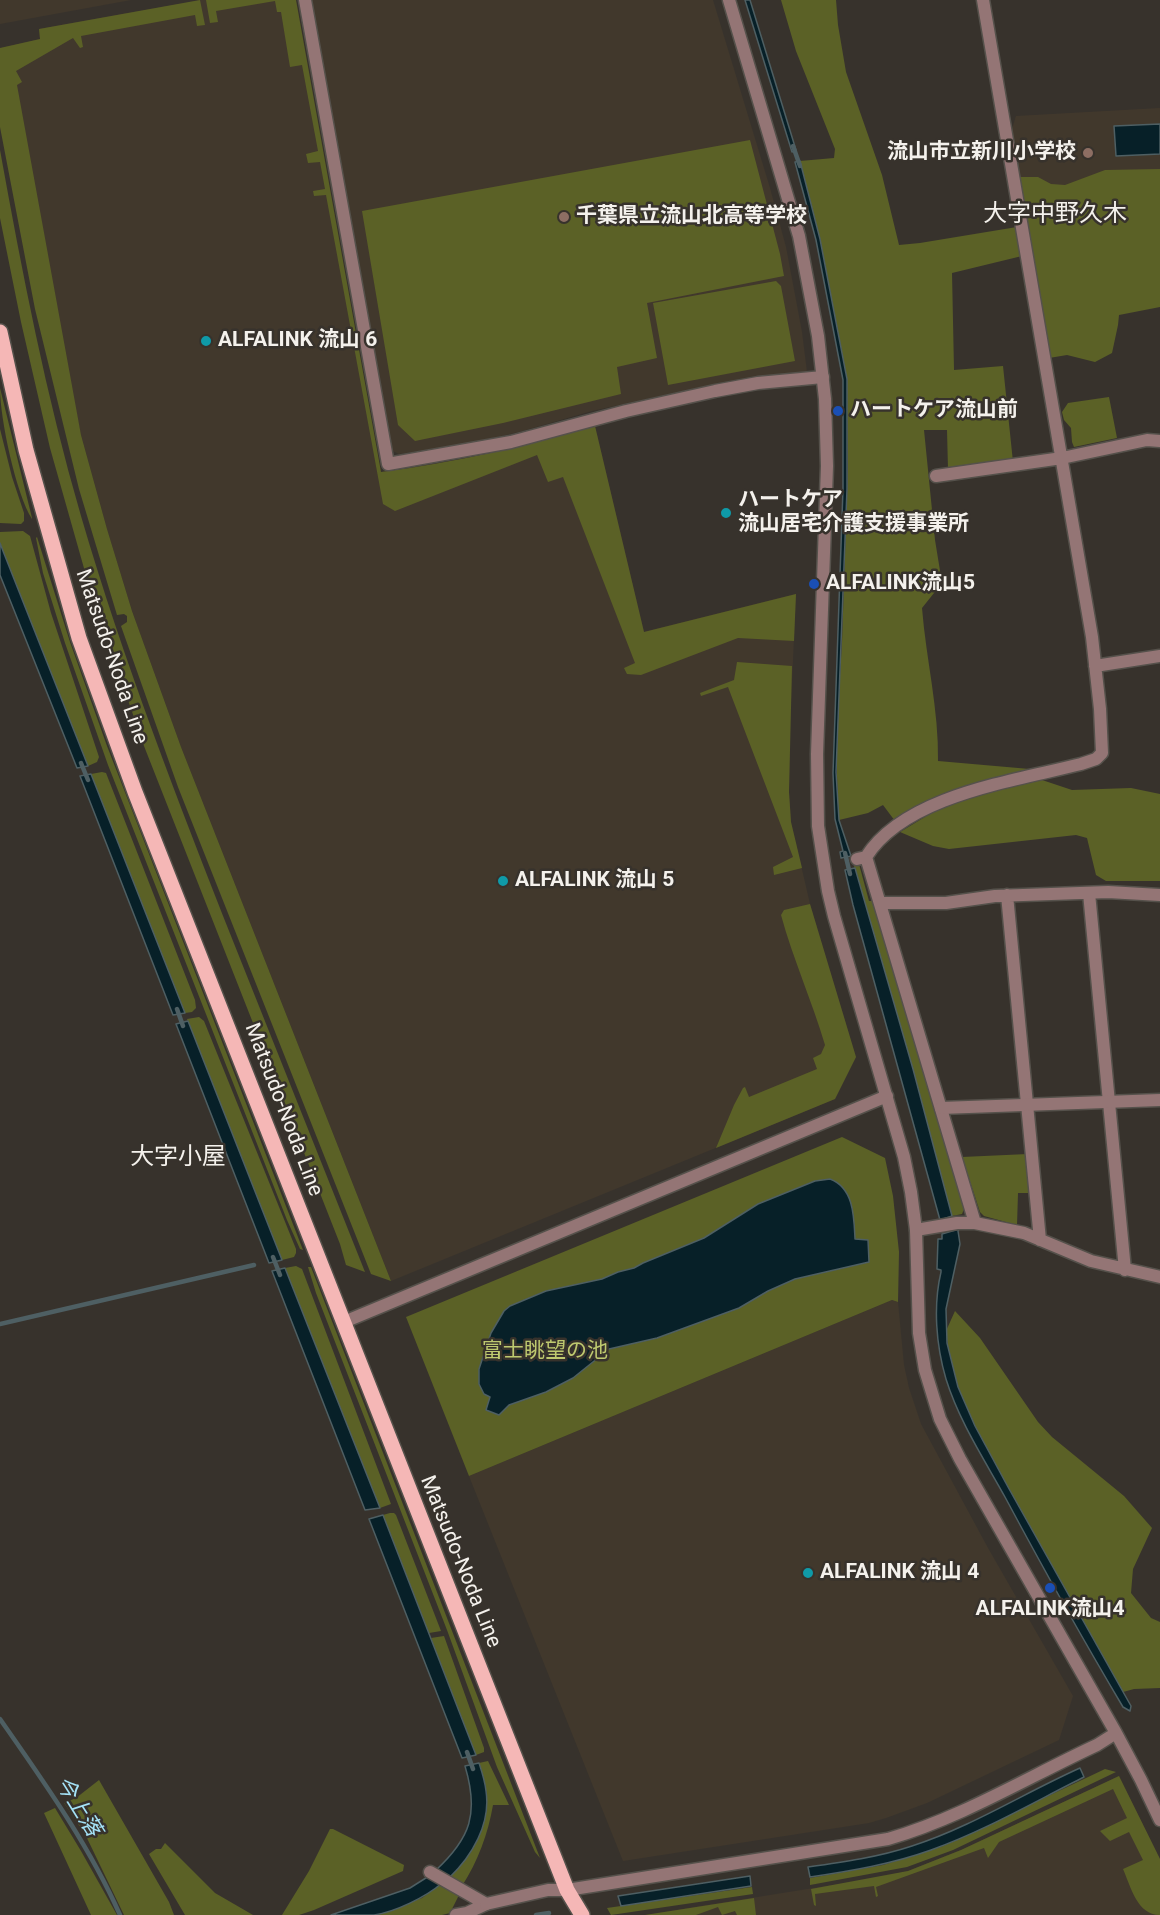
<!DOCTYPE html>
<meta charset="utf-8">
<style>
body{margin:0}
canvas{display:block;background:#37322c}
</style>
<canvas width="1160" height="1915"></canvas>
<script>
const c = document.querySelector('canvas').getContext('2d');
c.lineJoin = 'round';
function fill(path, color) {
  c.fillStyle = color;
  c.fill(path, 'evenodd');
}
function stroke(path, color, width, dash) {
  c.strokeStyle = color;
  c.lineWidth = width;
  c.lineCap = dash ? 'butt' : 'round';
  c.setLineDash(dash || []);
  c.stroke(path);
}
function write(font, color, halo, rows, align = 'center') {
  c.font = font + ' Roboto,"Noto Sans JP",sans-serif';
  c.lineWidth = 5;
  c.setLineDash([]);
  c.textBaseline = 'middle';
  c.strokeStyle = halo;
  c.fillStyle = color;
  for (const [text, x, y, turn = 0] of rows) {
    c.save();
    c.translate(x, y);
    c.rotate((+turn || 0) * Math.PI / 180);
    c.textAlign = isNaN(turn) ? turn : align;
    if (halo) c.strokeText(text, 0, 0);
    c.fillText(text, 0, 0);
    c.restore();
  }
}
const built = new Path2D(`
 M0,0H131L0,24Z
 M201,0H296L381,472L469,458L524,446L595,426L644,632L796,594L790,725L789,792L791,822L810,904L856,1057L835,1099L391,1281L181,747L132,611L107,529L81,435L1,48L40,39L39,29Z
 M311,0H713L770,188L786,247L802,332L807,372L757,377L715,384L592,411L519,432L461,445L399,454L391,450Z
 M1160,108V203L1025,222L1012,129L1016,116Z
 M892,1300L898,1302L904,1365L909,1388L921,1424L988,1548L1073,1696L1059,1740L927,1803L886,1818L869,1823L623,1861L469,1476Z
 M1119,1776L1160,1859V1915H645L870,1879L908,1871L961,1850Z`);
const green = new Path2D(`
 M200,0L205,25L197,26L195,15L81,36L83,47L80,48L73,38L16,71L22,82L17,85L81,435L107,529L132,611L181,747L391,1281L371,1274L178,787L121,626L127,622V616L124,614L117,615L79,489L35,309L0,127V48L40,39L39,29Z
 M206,0H296L381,472C454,463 525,446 595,426L644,632L796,594L794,641L738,638L641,675L627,674L624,668L635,663L563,477L548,482L537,455L395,511L383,504L326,195L314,196L313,191L325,189L320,162L308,163L306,154L318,151L302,65L290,67L281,12H277L275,1L216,11L218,22L210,23Z
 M781,0H836L838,25L846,72L882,175L899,245L920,243L1017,227L1022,256L952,273L954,370L1003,366L1013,462L948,469L947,430H924L935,540L942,583L922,608C926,659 939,710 938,761L1041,770L895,821L883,805L868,813L839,820L838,810L836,740L842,643L848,467L847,379L820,239L800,161L834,158L835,149L796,51Z
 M750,140L780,254L784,276L647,303L657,358L617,367L621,394L503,423L415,441L398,425L362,211Z
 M0,150C22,272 46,396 81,516C123,660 178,801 233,941C277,1051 321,1162 365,1272L346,1265L340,1244L144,746L93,600L50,448L21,322L0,218Z
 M1160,169V307L1119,315L1118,325L1112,353L1095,362L1067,355L1049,358L1019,177H1038L1051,184L1065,185L1105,170Z
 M776,281L781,286L795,361L668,385L653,303Z
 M0,388L32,518V519C16,494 0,419 0,388Z
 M1109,397L1117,438L1074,447L1072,442L1071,428L1064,420L1062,412L1068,403Z
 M0,429L12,477L24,513V521L21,524L0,523Z
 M23,531L30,536L51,613L99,757L97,762L88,766L0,543V532Z
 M37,537L70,642L107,746L303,1250L300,1249L287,1220L108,765L65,643L43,573L36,538Z
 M737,662L792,666L789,792L791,822L802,868L774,875L773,867L793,857L728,687L701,696L700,693L734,680Z
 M102,772L106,773L195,1000L196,1008L192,1012L185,1013L91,774Z
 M1036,778L1072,790L1131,788L1160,794V881H1106L1096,875L1087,838L1076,835L949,849L933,846L900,832L938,809L974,794Z
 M859,864L869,901H872L964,1209L962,1214L952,1216L880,954L854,866Z
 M810,904L856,1057L835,1099L716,1148L734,1105L743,1088L745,1087L749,1097L817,1069L813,1058L821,1054L825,1045C812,1001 793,959 781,915L784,910Z
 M199,1017L204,1021L296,1249V1253L294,1257L282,1260L187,1019Z
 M842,1137L885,1158L893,1196L899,1252L898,1302L892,1300L469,1476L406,1317Z
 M1028,1154L1031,1193H1018L1017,1225L984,1216L980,1212L962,1157Z
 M296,1266L302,1269L391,1504L380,1508L285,1268Z
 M308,1267H311L540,1858L535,1852L497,1767L447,1630L316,1293Z
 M955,1311L980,1338L1038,1422L1052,1437L1124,1496L1152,1528L1133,1569L1131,1593L1151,1618L1160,1622V1688L1134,1689L1123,1692L1008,1487L975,1426L958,1387L950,1362L946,1331Z
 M390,1513H394L396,1515L441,1631L429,1633L383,1515Z
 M444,1636L484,1748V1752L476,1755L431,1638Z
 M488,1761L509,1805H493C488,1834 478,1861 462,1886L449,1878C473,1855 489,1825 486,1791C485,1782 481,1772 479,1763Z
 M1105,1769L1116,1772L953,1850L907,1867L810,1885V1878L883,1865L943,1846Z
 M1119,1776L1160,1859V1915C1137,1915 1131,1887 1123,1869L1143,1860L1129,1832L1110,1841L1100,1831L1127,1818L1113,1789L999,1842L988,1858L984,1848L876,1887L878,1896L876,1897L874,1886L815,1894L816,1906L814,1905L811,1889L908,1871L961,1850Z
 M99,1780L169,1902L174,1915H124L86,1836L64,1803L76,1798Z
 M55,1808L81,1851L117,1915H91L44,1813Z
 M330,1829H333L404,1865L403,1871L314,1910L299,1915H282L309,1871Z
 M165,1843L215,1893L253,1915H185L149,1854L156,1849H161Z
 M442,1883L459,1895L450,1913L442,1915H374L422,1898Z
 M752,1887L753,1894L611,1915L607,1908Z
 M754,1898L756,1915H737L735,1911L722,1915L718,1907L696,1915H645Z`);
const water = new Path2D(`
 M745,0H750L796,150L792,152Z
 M1160,124V154L1116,156L1114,126Z
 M800,161L820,239L847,379V489L836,772L839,820L851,856L841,858L840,852L843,851L835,819L833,773L843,489V380L816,240L795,162Z
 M0,543L3,551L88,766L77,768L0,575Z
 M91,774L185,1013L173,1015L80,776Z
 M855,868L913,1069L952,1216L940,1220L853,905L845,870Z
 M188,1021L282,1260L269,1263L176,1024Z
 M830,1179C854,1188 854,1217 855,1239L868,1240L869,1262L795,1279L768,1291L739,1308L657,1338L609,1349L573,1378L546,1392L509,1405L499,1415L486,1410L490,1397L484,1394L479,1384V1369L491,1333L504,1311L510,1306L546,1291L602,1279L618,1272L634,1268L643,1263L704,1238L758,1204L815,1181Z
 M959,1229L958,1231L960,1244L946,1309L947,1343L958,1387L975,1426L1008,1487L1131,1706L1130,1711L1123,1707C1082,1638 1043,1568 1005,1497C984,1459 959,1421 946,1379C936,1345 933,1306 941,1272V1270L937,1269L938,1239H942V1234Z
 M285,1268L380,1508L365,1510L272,1271Z
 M383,1515L476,1755L462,1758L369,1519Z
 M479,1763C482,1772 485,1781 486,1791C491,1824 472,1856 449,1878L435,1871C471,1838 479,1813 465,1766Z
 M1080,1768L1084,1777C1034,1802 984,1831 931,1850C892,1864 851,1871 810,1877L808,1867C844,1862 879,1857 912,1846C971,1827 1024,1793 1080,1768Z
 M429,1876L442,1883C426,1897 395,1912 374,1915C360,1915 345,1915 331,1915L410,1888Z
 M750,1876L751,1886L621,1906L618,1896Z`);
const stream = new Path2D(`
 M793,146L800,166
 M81,763L88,780
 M845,853L850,874
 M177,1009L183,1026
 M273,1257L280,1275
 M0,1324L254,1265
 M0,1719C44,1782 89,1845 120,1915
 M467,1752L473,1769
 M536,1915L549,1913`);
const minor = new Path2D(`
 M305,0L388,464L511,442L626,411L715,391L758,383L823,377
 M936,476L1062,458L1147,440L1160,441
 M1095,666L1160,656
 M866,857L975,1223H957L916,1230
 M857,859L866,857C905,795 1015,781 1081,764L1096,759L1102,753L1100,709L1092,637L983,0
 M1089,893L1125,1270
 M1007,895L1040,1240
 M880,903H946L995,896L1108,892L1160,895
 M975,1223L1024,1233L1091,1261L1160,1277
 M430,1872L486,1904
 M456,1915L467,1913L486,1904`);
const tertiary = new Path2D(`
 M729,0L799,236L818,336L825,399L827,466L817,754L818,826L828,891L834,916L904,1157L911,1192L916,1230L919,1333L925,1370L940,1419L960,1459L1116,1733L1141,1780L1160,1820
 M941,1108L1160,1100
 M344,1322L887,1096
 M486,1904L548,1890H567L888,1839C961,1818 1028,1777 1097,1745L1116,1733`);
const primary = new Path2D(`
 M0,332L26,450L79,638L135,792L567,1890L582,1915`);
const markers = [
 [1088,153,6,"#8d6e63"],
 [564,217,6,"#8d6e63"],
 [206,341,6,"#0f9aa8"],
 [838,411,6,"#1a4fb4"],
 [726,513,6,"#0f9aa8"],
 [814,584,6,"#1a4fb4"],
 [503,881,6,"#0f9aa8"],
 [808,1573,6,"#0f9aa8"],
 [1050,1588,6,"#1a4fb4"]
];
const poiNames = [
 ["流山市立新川小学校",1076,153,"right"],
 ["千葉県立流山北高等学校",576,217],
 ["ALFALINK 流山 6",218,341],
 ["ハートケア流山前",850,411],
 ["ハートケア",738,501],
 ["流山居宅介護支援事業所",738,525],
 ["ALFALINK流山5",826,584],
 ["ALFALINK 流山 5",515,881],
 ["ALFALINK 流山 4",820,1573],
 ["ALFALINK流山4",1050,1610,"center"]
];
const streetNames = [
 ["Matsudo-Noda Line",111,657,71],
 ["Matsudo-Noda Line",283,1110,69],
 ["Matsudo-Noda Line",460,1562,68]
];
const parkNames = [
 ["富士眺望の池",545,1352]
];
const waterNames = [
 ["今上落",77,1807,58]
];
const quarterNames = [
 ["大字中野久木",1055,215],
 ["大字小屋",178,1158]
];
fill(built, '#41382c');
fill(green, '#5b6126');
fill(water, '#072028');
stroke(water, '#4e5f63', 1.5);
stroke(stream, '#4e5f63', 4.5);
stroke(minor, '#55514b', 15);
stroke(tertiary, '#55514b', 15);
stroke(primary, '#55514b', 18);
stroke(minor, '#947575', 12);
stroke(tertiary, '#947575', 12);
stroke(primary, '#f5b7b6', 15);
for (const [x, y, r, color] of markers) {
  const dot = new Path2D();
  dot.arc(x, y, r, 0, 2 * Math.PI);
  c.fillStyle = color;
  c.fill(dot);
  stroke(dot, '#37322c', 2);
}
write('bold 21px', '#f4f1ec', '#37322c', poiNames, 'left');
write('21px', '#f4f1ec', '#37322c', streetNames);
write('21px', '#bec96f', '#37322c', parkNames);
write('italic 22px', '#a4e2f7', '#37322c', waterNames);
write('24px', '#f4f1ec', '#37322c', quarterNames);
</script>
